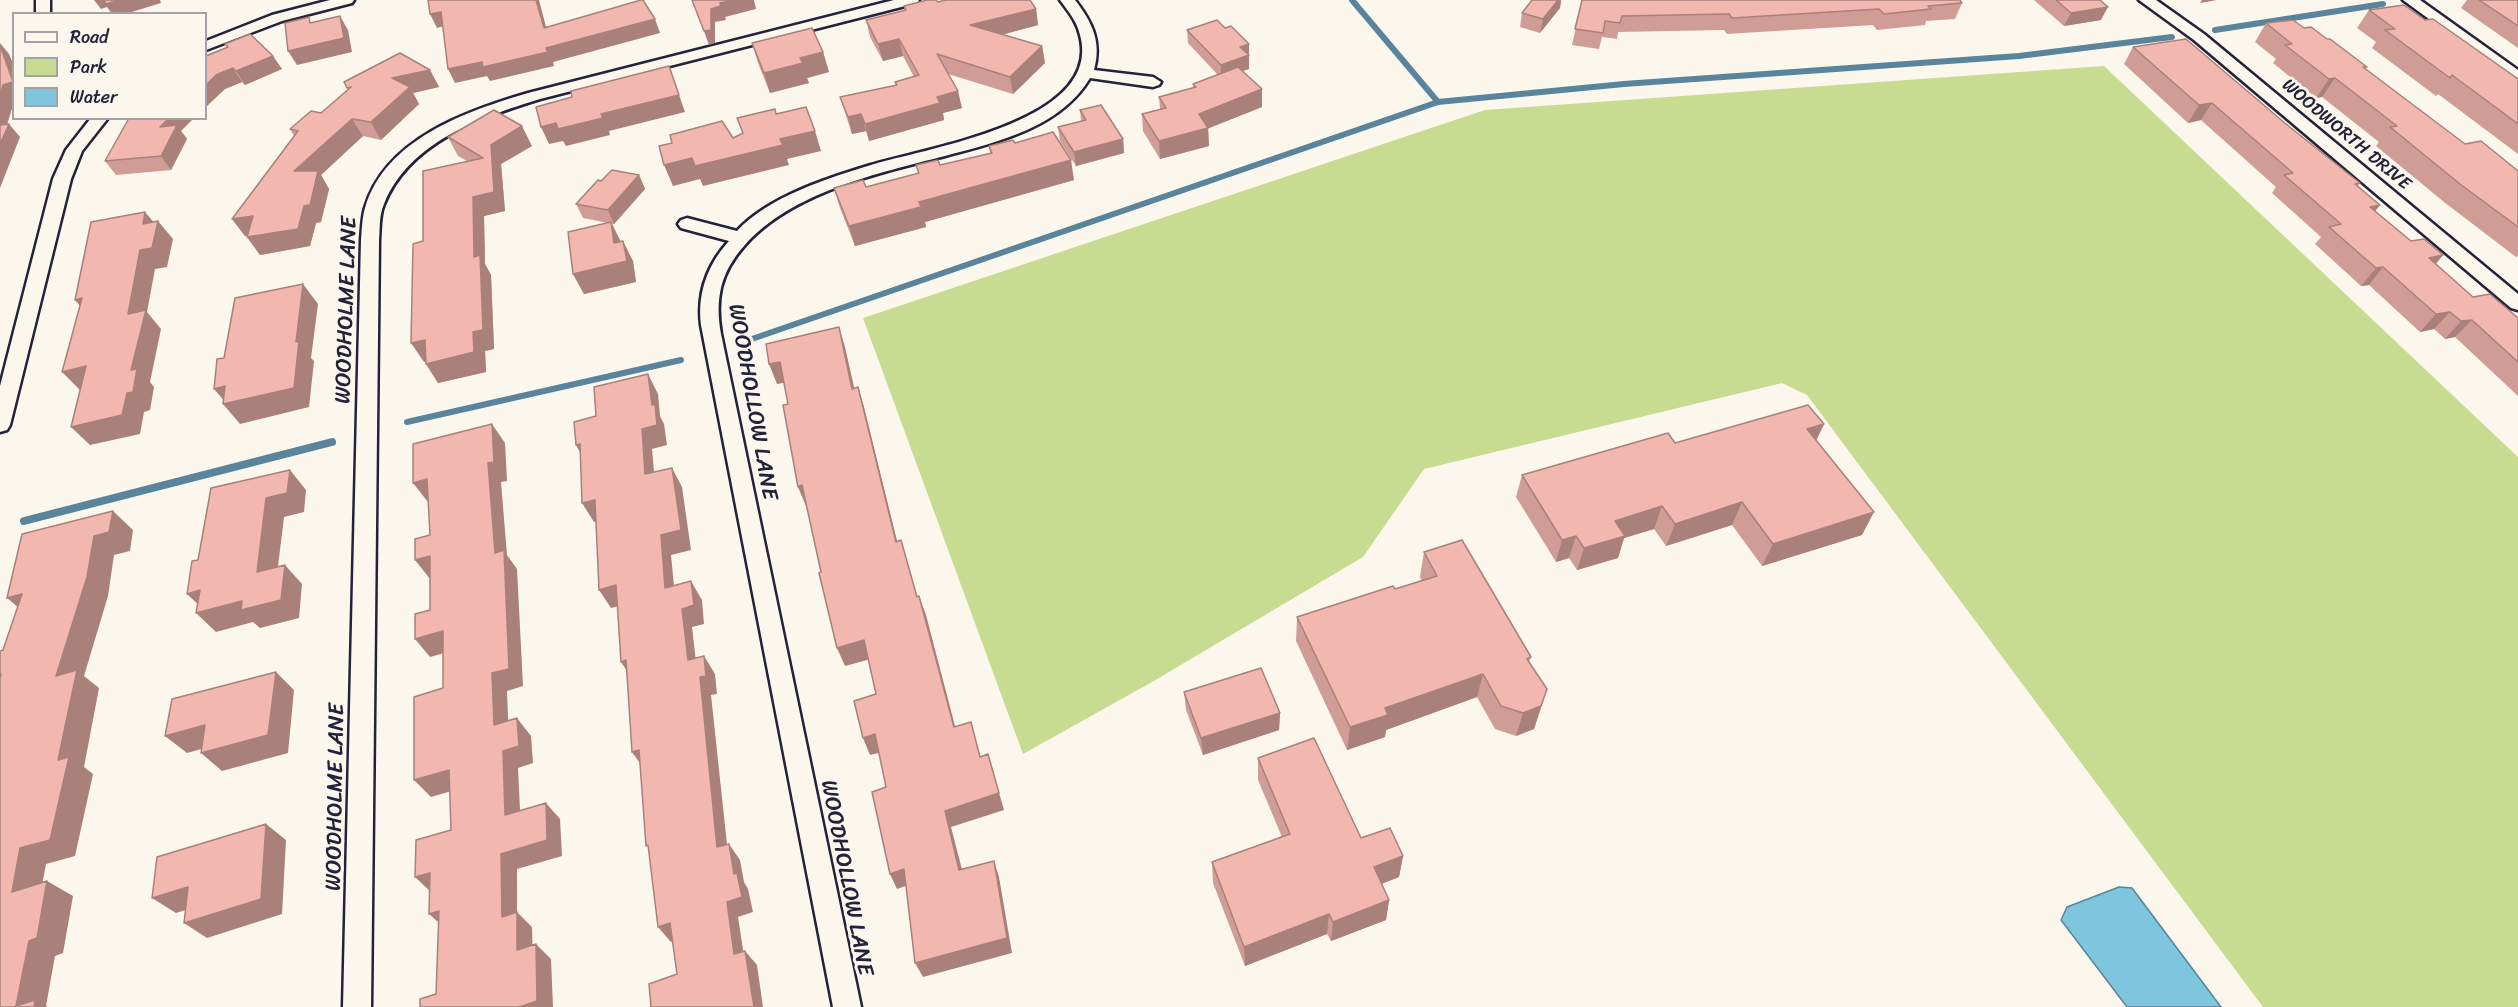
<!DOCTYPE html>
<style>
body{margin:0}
#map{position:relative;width:2518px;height:1007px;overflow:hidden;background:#fbf7ec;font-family:Sriracha,sans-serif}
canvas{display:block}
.legend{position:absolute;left:12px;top:12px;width:195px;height:108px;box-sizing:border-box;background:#fbf7ec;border:2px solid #a4a2a5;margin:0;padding:8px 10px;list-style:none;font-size:18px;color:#22223b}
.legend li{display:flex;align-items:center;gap:12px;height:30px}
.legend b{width:30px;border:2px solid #a4a2a5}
</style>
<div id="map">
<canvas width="2518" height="1007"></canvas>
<ul class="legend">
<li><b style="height:8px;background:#fbf7ec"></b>Road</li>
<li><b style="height:16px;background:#c7dc91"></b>Park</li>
<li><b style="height:16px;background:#7dc6dd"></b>Water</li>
</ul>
</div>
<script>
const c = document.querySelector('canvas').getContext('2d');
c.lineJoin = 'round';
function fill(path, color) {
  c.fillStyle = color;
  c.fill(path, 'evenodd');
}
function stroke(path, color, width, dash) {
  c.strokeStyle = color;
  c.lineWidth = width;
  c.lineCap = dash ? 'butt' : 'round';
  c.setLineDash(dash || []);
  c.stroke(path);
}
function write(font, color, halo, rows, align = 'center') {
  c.font = font + ' Sriracha,sans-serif';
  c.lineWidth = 6;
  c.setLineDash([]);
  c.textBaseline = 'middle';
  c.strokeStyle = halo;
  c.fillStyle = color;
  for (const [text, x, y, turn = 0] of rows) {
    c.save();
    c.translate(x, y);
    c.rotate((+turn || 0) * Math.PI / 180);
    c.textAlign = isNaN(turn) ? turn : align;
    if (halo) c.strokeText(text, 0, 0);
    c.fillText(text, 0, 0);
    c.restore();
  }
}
const green = new Path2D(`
 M2104,66L2518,457V1007H2263L1807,395L1782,383L1424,469L1363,557L1152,682L1023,754L863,318L1485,110Z`);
const water = new Path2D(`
 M2119,887L2132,888L2221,1007H2127L2061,920L2067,907Z`);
const streamFar1 = new Path2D(`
 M1352,0L1438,102
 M2215,30L2383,4
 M749,340L1438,102L1624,84L2019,56L2172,37
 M407,422L681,360`);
const stream = new Path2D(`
 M24,521L332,442`);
const street = new Path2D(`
 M36,0H50V14H36Z
 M330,0H354L352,3L282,21L206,50V41L272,15Z
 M894,0H919L917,3L540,99C481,117 409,142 384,204C379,215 380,228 379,240L371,1007H343L361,240C362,229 362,218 365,208C385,139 467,111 528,93Z
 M1060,0H1075C1092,22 1102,42 1094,70L1153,77L1161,82L1159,85L1153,87L1090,78C1060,128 997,142 945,156C879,173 791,192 744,246C720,273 715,299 721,334L861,1007H833L701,325C697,293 708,264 729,241L681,228L678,224L681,220L687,218L737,231C768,197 828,178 871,165C926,148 1104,122 1080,35C1077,21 1068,11 1060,0Z
 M2139,0H2156L2204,34L2518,294V310L2511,308L2194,40Z
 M2403,0H2420L2518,70V82L2512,80Z
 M91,118H108L82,151L71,179L10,425L7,430L0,432V386L53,179L66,150Z`);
const wall = new Path2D(`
 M1532,0H1561L1560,8L1540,33L1520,27L1522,13Z
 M1582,0L1962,3L1955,19L1926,21L1925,25L1877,30L1873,25L1727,34L1724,30L1618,32L1617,39L1602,37L1599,49L1572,45Z
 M2034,0H2100L2101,20L2064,26Z
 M2467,0H2518V48L2461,8Z
 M938,2L1036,9L1038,25L1002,35L1042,46L1045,63L1013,94L948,74L962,108L943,113L944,120L869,141L866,131L852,134L840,97L896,85L895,82L914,77L903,56L883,61L870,37L866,20L905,11L904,6Z
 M2369,10L2425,20L2518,79V154L2438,94L2436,96L2372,48L2376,42L2357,28Z
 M2266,23L2304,28L2365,69L2465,144L2518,171V256L2516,257L2444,202L2376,146L2379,142L2322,97L2316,98L2273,63L2276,59L2255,42Z
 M1225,28L1249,44V69L1242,71L1262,107L1208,128L1209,146L1160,159L1143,131L1142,114L1160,109L1159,97L1193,88V84L1218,75L1188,43L1187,30Z
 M752,43L823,52L829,72L807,78L809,83L770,93L758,63Z
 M225,44L282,69L245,85L242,82L225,89L227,47Z
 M2133,47L2286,124L2360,183L2358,186L2375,211L2411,241L2443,255L2436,264L2473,297L2518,318V396L2455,337L2445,339L2434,329L2420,332L2369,285L2361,286L2315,244L2321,237L2272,193L2276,187L2201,120L2188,123L2124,64Z
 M430,70L439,87L413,93L419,104L381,140L363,136L321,175L329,189L321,222L316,223L310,246L260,255L247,237L248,236H245L232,219L294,136L290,129L321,113Z
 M1080,110L1123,139L1124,153L1076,166L1060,141L1058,127L1081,121Z
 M181,131L187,139L171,170L116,175L105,161Z
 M448,137L532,146L501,164L505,211L484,216L485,264L491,275L494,349L485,351L486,372L438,383L426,364V362H424L423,241L467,161L458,156Z
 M1015,143L1074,180L925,222L926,227L855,246L840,208L834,188L866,187L918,173L916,165H940L990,153L989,146Z
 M639,175L645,189L614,224H612L620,241L633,261L636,282L584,294L573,274L608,223L583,218L576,204Z
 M1824,424L1816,441L1862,535L1762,566L1732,525L1666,546L1654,529L1624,538L1618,558L1577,570L1569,558L1556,562L1516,497L1522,475L1675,443Z
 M1424,552L1531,657L1529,662L1547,689L1534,729L1516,736L1495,729L1477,697L1386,730L1385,737L1347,750L1296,641L1297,617L1422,581L1420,577Z
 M1184,692L1280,713L1279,730L1203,755L1186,710Z
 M1258,758L1361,838L1403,856L1399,877L1381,884L1389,900L1386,920L1331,941L1327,934L1245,966L1213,883L1212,862L1282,837L1258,780Z`);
const shadedWall = new Path2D(`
 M94,0H160L161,3L125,14H112L107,7L101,9Z
 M536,0H539L550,42L544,28Z
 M734,0H754L756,9L725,17L726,20L715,22V43L709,45L704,31L711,9L720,3Z
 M1558,0H1561L1560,8L1540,33L1543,19Z
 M2202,0H2217L2200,3Z
 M2108,7L2101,20L2064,26L2071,13Z
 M1036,9L1038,25L973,42L970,25Z
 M441,12L447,25L437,28L430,14Z
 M340,16L348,30L352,52L297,65L288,51Z
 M655,19L660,33L553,62L554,66L490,81L487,76L455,83L448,69L546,48Z
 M899,39L903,56L883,61L878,44Z
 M0,43L9,54L14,66V102L3,138L9,124L20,137L0,188Z
 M1249,44V69L1221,78V65L1240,47Z
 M1042,46L1045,63L1013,94L1010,77Z
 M823,52L829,72L807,78L809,83L770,93L764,73L800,58Z
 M273,56L282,69L245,85L236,71Z
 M669,66L685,112L609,131L610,135L566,146L563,141L549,144L541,127L601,114Z
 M233,68L242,82L225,89L206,107V85L216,75Z
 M430,70L439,87L413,93L419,104L381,140L371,122L392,78Z
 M2335,78L2322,97L2316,98L2329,79Z
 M1262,89V107L1207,129L1208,128L1209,146L1160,159L1159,141L1199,114Z
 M958,91L962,108L943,113L944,120L869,141L865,124L937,97Z
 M2212,103L2201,120L2188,123L2199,105Z
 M861,114L866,131L852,134L848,117Z
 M169,118H194L181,131L187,139L171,170L161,156L160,127Z
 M352,119L363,136L321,175L329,189L321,222L316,223L310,246L260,255L247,237L294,171Z
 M522,126L532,146L501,164L505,211L484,216L485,264L491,275L494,349L485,351L486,372L438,383L426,364L473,332L474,257L473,197L491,145Z
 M815,131L821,151L787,159L789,165L703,186L700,179L673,186L664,165L692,158Z
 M1123,139L1124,153L1076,166L1074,152Z
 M1071,160L1074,180L925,222L926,227L855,246L849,226L919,202Z
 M639,175L645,189L614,224L608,210Z
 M2380,205L2366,223L2370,207Z
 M145,212L157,226L158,221L173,239L167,267L155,269L147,312L161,329L150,382L154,387L150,410L144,412L140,434L90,445L71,427L131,370L128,314Z
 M253,216L266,233L245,236L232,219Z
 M611,222L621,242L623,241L633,261L636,282L584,294L573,274L614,243Z
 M2443,255L2428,273L2429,258Z
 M2383,267L2369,285L2361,286L2376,268Z
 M303,284L318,304L311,358L314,361L309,407L240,424L223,404L226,403L214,389L296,342Z
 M82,298L91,319L75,300Z
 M2450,312L2434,329L2420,332L2436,314Z
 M2472,320L2455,337L2445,339L2461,321Z
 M839,327L845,347L859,409L852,389Z
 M425,340L438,359L424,362L411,343Z
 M780,362L788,382L777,384L769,364Z
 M86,366L103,385L80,390L62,372Z
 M648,374L658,394L660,416L664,424L667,445L652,449L656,494L645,474L642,429L652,405Z
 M858,387L864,407L902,561L896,542Z
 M492,424L505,443L507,481L501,482L507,555L517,569L523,686L507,691L509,742L494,725L492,673L495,553L488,463Z
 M1824,424L1813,447L1807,429Z
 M580,444L587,465L576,445Z
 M672,468L682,487L691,550L671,555L676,607L665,588L661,535Z
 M290,470L306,490L304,512L284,517L275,591L257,572L266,498Z
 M427,479L441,498L428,502L413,483Z
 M802,485L810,505L806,506L798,487Z
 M595,500L607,519L594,522L582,503Z
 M1742,502L1732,525L1666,546L1675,524Z
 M1662,506L1654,529L1624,538L1618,558L1577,570L1584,548L1615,521Z
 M113,511L133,530L130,551L114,555L108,596L84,676L99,688L84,767L93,774L75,856L46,864L38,907L12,892L20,848L58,760L56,676L94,536Z
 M1874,512L1862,535L1762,566L1773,544Z
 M1576,536L1569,558L1556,562L1562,540Z
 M430,556V579L415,560Z
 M285,565L302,584L299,618L260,628L253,622L216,632L196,613L205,611L187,594Z
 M691,581L702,600L704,624L692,627L698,679L688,660L682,609Z
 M616,585L627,604L611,608L599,590Z
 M22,594L30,617L7,598Z
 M919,596L926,615L960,745L954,727Z
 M443,631L458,649L430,657L415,639Z
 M864,640L871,659L845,666L837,648Z
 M704,656L715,674L717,694L711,695L729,863L717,847L700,677Z
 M626,660L633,680L621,662Z
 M276,672L294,690L288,753L222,771L201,753Z
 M1483,674L1477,697L1386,730L1385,737L1347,750L1350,727L1385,708Z
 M1547,689L1534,729L1516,736L1523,713Z
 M1280,713L1279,730L1203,755L1201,738Z
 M517,718L531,736L533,763L518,768L521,831L505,815L503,751Z
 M205,725L226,742L187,753L165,736Z
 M875,734L882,752L870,755L863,738Z
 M639,750L644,769L632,752Z
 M988,754L1004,810L951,827L966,885L959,870L945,811Z
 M449,770L465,787L431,797L414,780Z
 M546,803L560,819L562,856L517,869V912L532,927L533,964L517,950L502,917L501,854Z
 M266,824L286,840L282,914L207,938L184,923Z
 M729,844L740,860L744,882L748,889L753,912L738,917L746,969L734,954L727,902L734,874Z
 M1403,856L1399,877L1371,888L1374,867Z
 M994,861L999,877L1012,953L923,977L915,963Z
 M904,869L911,884L897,889L890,874Z
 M430,873L432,893L415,877Z
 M47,881L73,896L63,953L55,956L46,1006L48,1007H18L16,1006L29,941Z
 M188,887L210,902L176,913L152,898Z
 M1389,900L1386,920L1331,941L1333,922Z
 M439,911L446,929L429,914Z
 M1329,914L1327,934L1245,966L1244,947Z
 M670,923L683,938L671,942L658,927Z
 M536,944L551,959L553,1007H519Z
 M745,951L757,965L763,1007H754Z`);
const building = new Path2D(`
 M104,0H119L106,4Z
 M428,0H536L544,28L641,0H643L655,19L546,48L548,52L483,67L482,62L448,69L441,12L430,14Z
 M692,0H734L720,3L721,6L711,9V30L704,31Z
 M927,0H936L938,2L946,0H1030L1036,9L970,25L1042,46L1010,77L937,54L958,91L937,97L940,103L865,124L861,114L848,117L840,97L897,85L895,82L919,75L899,39L878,44L866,20L906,10L904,6Z
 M1532,0H1558L1543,19L1522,13Z
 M1582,0H1960L1962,3L1928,6L1931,9L1884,14L1879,9L1732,18L1729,14L1622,16L1620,23L1605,21L1603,33L1575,29Z
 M2056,0H2100L2108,7L2071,13Z
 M2479,0H2518V26Z
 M2404,5L2425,20L2433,19L2518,79V124L2452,75L2450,78L2385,30L2395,29L2369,10Z
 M340,16L344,38L288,51L285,23L309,17L310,23Z
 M1217,20L1225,28L1231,26L1249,44L1240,47L1249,55L1221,65L1187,30Z
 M2293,20L2304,28L2311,27L2327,39H2330L2367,67H2363L2465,144L2481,141L2518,171V227L2460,184L2390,127L2397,126L2335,78L2329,79L2285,45L2292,44L2266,23Z
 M812,28L823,52L800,58L803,63L764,73L752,43Z
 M250,34L273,56L236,71L233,68L216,75L206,85V56L228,47L225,44Z
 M2186,39L2286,124L2360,183L2355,184L2380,205L2370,207L2411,241L2424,239L2443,255L2429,258L2473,297L2490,294L2518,318V362L2472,320L2461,321L2450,312L2436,314L2383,267L2376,268L2329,227L2341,224L2284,175L2293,173L2212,103L2199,105L2133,47Z
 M0,45L13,82L3,85L0,95Z
 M400,53L430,70L392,78L410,87L371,122L352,119L294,171H318L310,205L304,206L298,229L247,237L253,216L232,219L298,131L290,129L311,111L321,113L351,87L347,88L344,82Z
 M669,66L679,95L601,114L603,118L558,129L556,123L541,127L536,107L572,97L571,91Z
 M1238,67L1262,89L1199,114L1208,128L1159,141L1142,114L1166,108L1159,97L1196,87L1193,84Z
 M1101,105L1123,139L1074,152L1058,127L1086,120L1080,110Z
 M806,107L815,131L780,139L783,145L695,166L692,158L664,165L659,146L672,143L670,135L722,121L733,138L743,133L737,118L775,109L776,114Z
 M494,110L522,126L491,145L494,192L473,197L474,257L480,255L483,330L473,332L474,352L426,364L425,340L411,343L413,244L423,241V171L483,158L448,137Z
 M129,118H169L160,127L177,125L161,156L105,161Z
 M9,124L0,144V125Z
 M1053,132L1071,160L919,202L921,207L849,226L834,188L863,180L866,187L919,173L916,165L938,160L940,165L992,153L989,146L1013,140L1015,143Z
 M612,170L639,175L608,210L576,204L598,180L601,181Z
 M145,212L143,224L158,221L152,248L140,250L128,314L146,310L131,370L137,369L133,392L127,393L122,415L71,427L86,366L62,372L82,298L75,300L91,222Z
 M611,222L614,243L623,241L627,261L573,274L568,232Z
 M303,284L296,342L299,341L294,388L223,404L225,386L214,389L217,359L224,358L235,298Z
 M839,327L852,389L858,387L896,542L901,540L917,597L919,596L954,727L971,722L980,757L988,754L999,793L945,811L959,870L994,861L1007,938L915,963L904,869L890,874L872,792L886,787L875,734L863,738L854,701L876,694L864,640L837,648L819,573L821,572L802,485L798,487L783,405L788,404L780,362L769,364L766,344Z
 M648,374L652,405L655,404L657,425L642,429L645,474L672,468L681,530L661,535L665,588L691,581L694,605L682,609L688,660L704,656L706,676L700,677L717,847L729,844L734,874L737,873L742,897L727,902L734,954L745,951L754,1007H651L649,984L677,974L670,923L658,927L648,845L646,846L639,750L632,752L626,660L621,662L616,585L599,590L595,500L582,503L580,444L576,445L574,422L596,416L594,387Z
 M1808,405L1824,424L1807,429L1874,512L1773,544L1742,502L1675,524L1662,506L1615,521L1625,536L1584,548L1576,536L1562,540L1522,475L1668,433L1675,443Z
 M492,424L494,462L488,463L495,553L504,550L509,669L492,673L494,725L517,718L519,746L503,751L505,815L546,803L547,840L501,854L502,917L517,912V950L536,944L537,1001L519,1007H420V999L436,994L439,911L429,914L430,873L415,877L416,840L451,830L449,770L414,780V697L443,688V631L415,639V614L430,610V556L415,560V539L430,535L427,479L413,483V444Z
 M290,470L287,493L266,498L257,572L285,565L281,600L241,610L242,601L196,613L200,590L187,594L192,561L198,560L211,488Z
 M113,511L109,532L94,536L87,577L56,676L77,670L58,760L69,757L50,840L20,848L12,892L47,881L37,938L29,941L16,1006L35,1000L34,1007H0V678L1,674H0V651L3,650L22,594L7,598L22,534Z
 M1462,540L1531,657L1527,659L1547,689L1541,706L1523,713L1501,706L1483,674L1385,708L1388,715L1350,727L1297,617L1393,586L1395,589L1437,576L1424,552Z
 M1261,668L1280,713L1201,738L1184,692Z
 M276,672L268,735L201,753L205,725L165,736L172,699Z
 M1314,738L1361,838L1390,828L1403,856L1374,867L1389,900L1333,922L1329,914L1244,947L1212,862L1290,834L1258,758Z
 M266,824L261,899L184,923L188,887L152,898L157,857Z`);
const farStreetnames = [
 ["WOODWORTH DRIVE",2346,135,40]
];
const streetNames = [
 ["WOODHOLME LANE",347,310,-88],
 ["WOODHOLLOW LANE",752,402,80],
 ["WOODHOLME LANE",336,797,-89],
 ["WOODHOLLOW LANE",846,878,79]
];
fill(green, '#c7dc91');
fill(water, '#7dc6dd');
stroke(water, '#59849c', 1.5);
stroke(streamFar1, '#59849c', 6);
stroke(stream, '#59849c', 8);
stroke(street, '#22223b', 5);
fill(street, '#fbf7ec');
fill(wall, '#d09d96');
fill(shadedWall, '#a9807a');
fill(building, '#f2b7af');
stroke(building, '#a9807a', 1.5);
write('18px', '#22223b', '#fbf7ec', farStreetnames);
write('22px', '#22223b', '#fbf7ec', streetNames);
</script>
